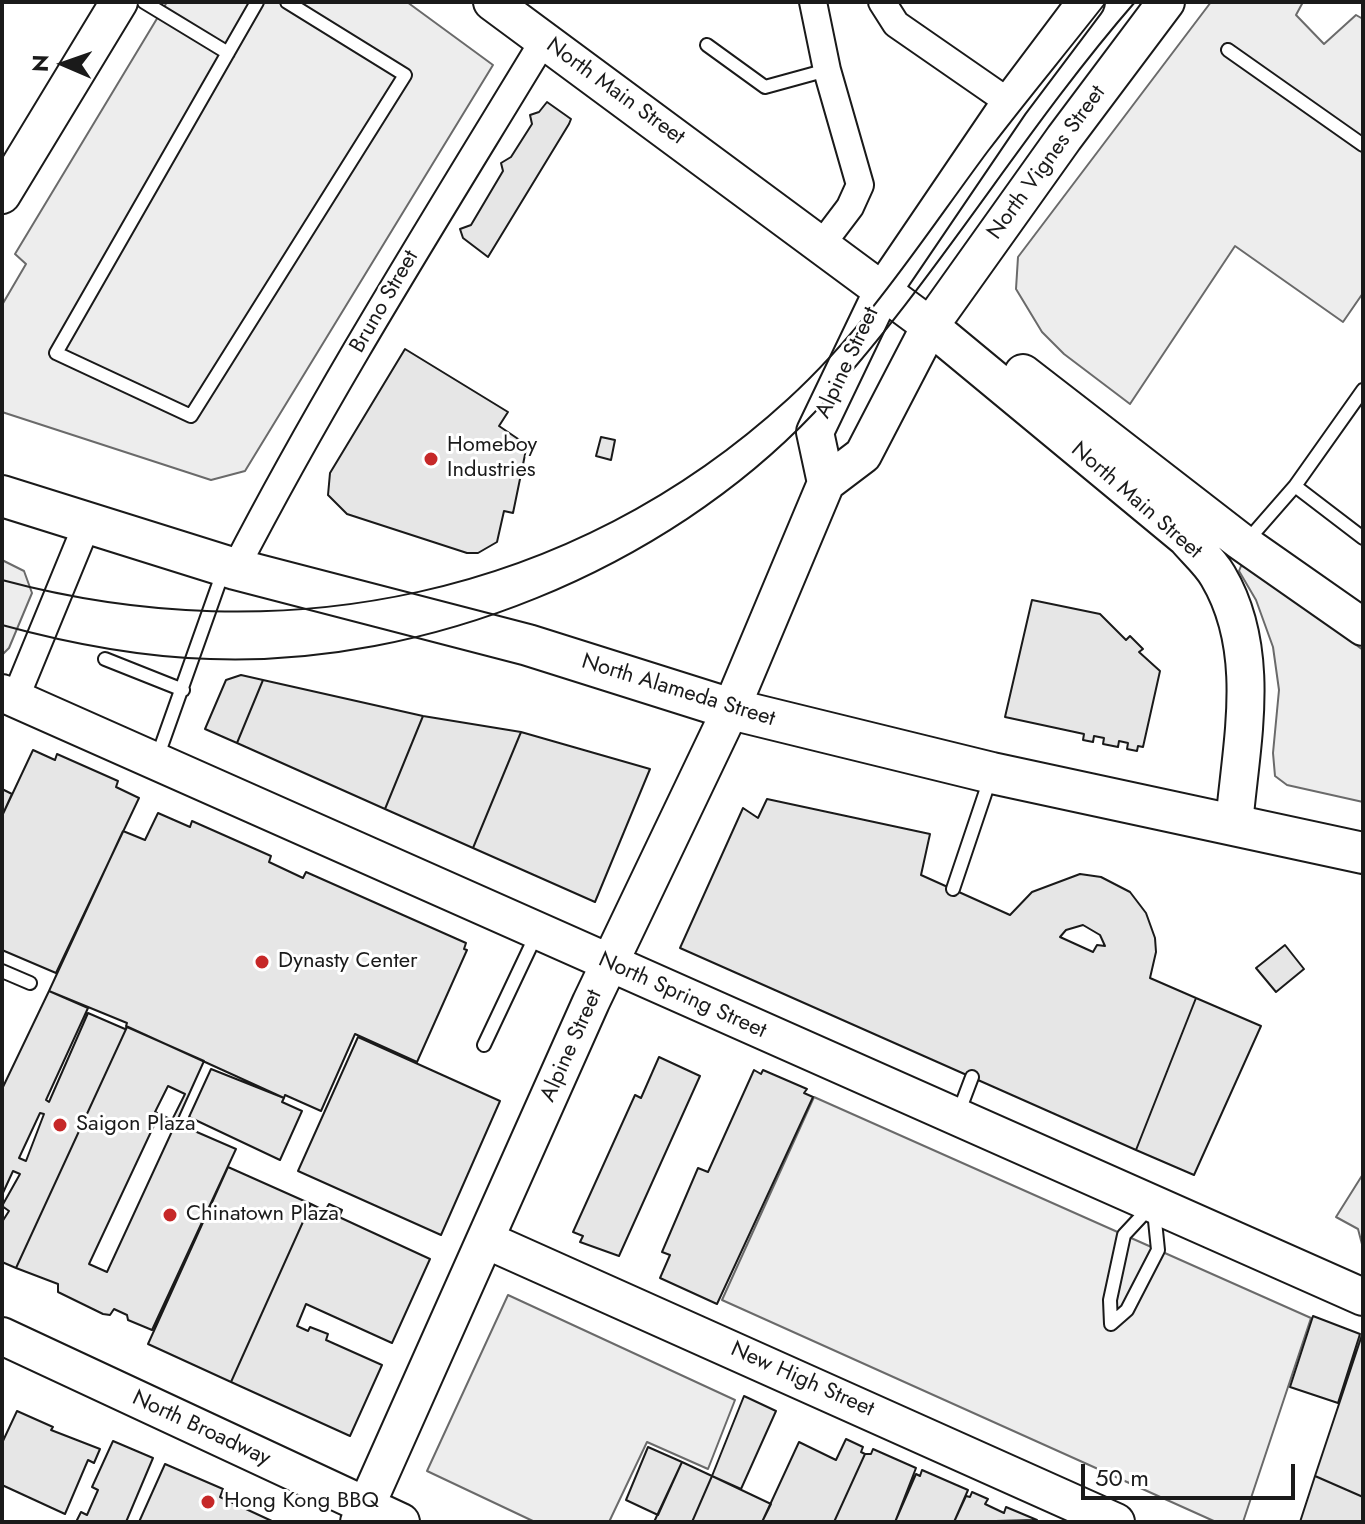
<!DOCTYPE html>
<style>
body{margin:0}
#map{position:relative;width:1365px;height:1524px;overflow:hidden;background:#fff;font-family:Jost,sans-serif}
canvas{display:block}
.frame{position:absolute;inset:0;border:4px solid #1a1a1a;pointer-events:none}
.north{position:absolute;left:24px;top:24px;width:80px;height:80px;-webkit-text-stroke:6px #fff;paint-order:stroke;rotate:272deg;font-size:22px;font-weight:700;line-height:32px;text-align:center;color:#1a1a1a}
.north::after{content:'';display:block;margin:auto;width:28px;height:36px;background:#1a1a1a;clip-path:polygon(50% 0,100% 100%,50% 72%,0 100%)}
.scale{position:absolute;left:1081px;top:1464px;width:214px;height:36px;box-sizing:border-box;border:4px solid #1a1a1a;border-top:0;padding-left:10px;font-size:24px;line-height:28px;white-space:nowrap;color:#1a1a1a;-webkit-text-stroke:6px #fff;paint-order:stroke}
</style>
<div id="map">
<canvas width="1365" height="1524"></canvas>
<div class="frame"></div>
<div class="north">N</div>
<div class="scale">50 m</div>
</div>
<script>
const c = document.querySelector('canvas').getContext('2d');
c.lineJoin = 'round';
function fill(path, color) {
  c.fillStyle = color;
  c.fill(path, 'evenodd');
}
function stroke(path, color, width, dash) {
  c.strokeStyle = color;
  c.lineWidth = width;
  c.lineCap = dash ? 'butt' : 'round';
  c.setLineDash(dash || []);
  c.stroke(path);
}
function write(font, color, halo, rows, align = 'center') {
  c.font = font + ' Jost,sans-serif';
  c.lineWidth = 6;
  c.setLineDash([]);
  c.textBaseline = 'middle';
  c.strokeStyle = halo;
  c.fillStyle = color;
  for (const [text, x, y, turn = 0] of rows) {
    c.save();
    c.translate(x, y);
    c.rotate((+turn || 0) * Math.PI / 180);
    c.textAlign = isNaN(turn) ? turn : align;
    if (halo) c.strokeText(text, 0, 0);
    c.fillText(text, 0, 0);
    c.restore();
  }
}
const built = new Path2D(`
 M167,2H407L493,65L245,471L211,480L2,412V305L26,264L15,254Z
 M1211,2H1303L1296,15L1324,44L1356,15L1363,19V293L1343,322L1235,246L1130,404L1064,354L1042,332L1016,289L1018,257Z
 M2,560L24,571L32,593L9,648L2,655Z
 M1241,566L1250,567L1363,650V802L1287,785L1275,776L1273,753L1279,690L1273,647L1256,600L1239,571Z
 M814,1097L1311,1318L1243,1522H1216L722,1300Z
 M1363,1174V1248L1358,1229L1336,1217Z
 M508,1295L735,1400L708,1469L647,1442L609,1522H535L427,1471Z`);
const building = new Path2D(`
 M547,102L571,119L569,124L488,257L463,238L460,229L471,225L503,171L501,163L511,157L532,124L530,115L539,112Z
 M405,349L508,412L499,426L527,445L513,513L504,511L497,542L478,553H467L347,514L328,495L330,473Z
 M601,437L615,440L611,460L596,456Z
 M1032,600L1100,614L1126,640L1130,636L1143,649L1139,652L1160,671L1143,747L1138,746L1137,751L1127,749L1128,743L1119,741L1118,747L1103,744L1104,738L1094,736L1093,742L1083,740L1084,734L1005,717Z
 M241,675L263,680L237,743L205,729L226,680Z
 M263,680L423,716L385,809L237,743Z
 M423,716L521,732L473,848L385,809Z
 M521,732L650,769L595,902L473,848Z
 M33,750L55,760L57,754L118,781L116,787L139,798L56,973L2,950V816Z
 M2,789L12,794L2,816Z
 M767,799L930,834L921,875L1010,915L1032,892L1080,874L1101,877L1130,892L1146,913L1155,938L1156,952L1150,978L1196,998L1136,1150L680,948L743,808L758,818ZM1083,925L1100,935L1105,946L1097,945L1093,952L1060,937L1066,930Z
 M158,813L190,827L192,821L271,856L269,862L303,878L306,872L466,943L464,949L467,950L417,1062L355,1034L321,1111L285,1095L284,1098L126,1026L127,1023L49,991L123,831L145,840Z
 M1285,945L1304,969L1276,992L1256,968Z
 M49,991L88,1008L46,1100L49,1102L88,1013L125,1029L127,1027L16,1268L2,1262V1222L9,1211L2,1206L20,1174L13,1171L2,1195V1089ZM40,1113L44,1114L26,1161L19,1158Z
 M1196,998L1261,1026L1194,1175L1136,1150Z
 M127,1027L204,1061L176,1123L236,1149L152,1330L128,1320L127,1315L114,1309L110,1315L103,1314L58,1292V1284L16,1268ZM168,1086L185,1094L172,1120L155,1112ZM157,1119L174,1127L107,1272L89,1264Z
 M358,1037L500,1101L441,1235L298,1171Z
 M659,1057L700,1076L619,1256L580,1242L583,1236L573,1232L635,1095L641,1098Z
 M211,1069L284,1098L282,1102L302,1111L280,1160L189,1117Z
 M754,1070L761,1074L763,1070L807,1089L804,1093L813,1097L717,1304L660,1278L670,1255L662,1252L698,1168L708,1172Z
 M228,1167L311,1204L231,1382L148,1344Z
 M311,1204L325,1211L329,1204L342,1210L339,1217L430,1259L392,1343L306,1304L297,1326L308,1331L310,1327L328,1334L326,1340L382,1365L350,1436L231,1382Z
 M1313,1316L1360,1334L1338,1403L1290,1387Z
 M1362,1335L1363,1336V1497L1315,1476Z
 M744,1396L776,1411L741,1489L712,1476Z
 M17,1411L53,1427L51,1430L100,1449L94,1463L88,1460L65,1514L2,1485V1443Z
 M846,1439L863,1447L861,1452L865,1454L834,1522H762L799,1442L836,1460Z
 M113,1441L153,1458L126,1522H76L81,1512L87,1515L98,1490L92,1487Z
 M648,1447L682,1462L658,1515L626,1500Z
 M873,1449L916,1468L895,1522H834L865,1454H871Z
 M682,1462L712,1476L692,1522H654Z
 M165,1464L223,1489L220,1497L274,1522H139Z
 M922,1470L968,1490L954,1522H895L916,1474L920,1476Z
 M712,1476L771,1504L762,1522H692Z
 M1315,1476L1363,1497V1522H1300Z
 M972,1492L988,1499L985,1504L1004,1513L1006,1507L1037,1520L954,1522L966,1496L970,1497Z`);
const lane = new Path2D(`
 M144,2L228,53
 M257,2L56,353L191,416L405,75L287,2
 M707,45L765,87L827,70
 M1228,50L1363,145
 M1363,390L1295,486L1363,538
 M1247,541L1295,486
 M105,659L183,690
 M157,758L223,572
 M953,889L990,779
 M2,971L30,983
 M484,1045L536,935
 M958,1114L972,1077
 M1111,1324L1127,1310L1158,1250L1154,1211
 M1111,1324L1110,1300L1124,1235L1151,1206`);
const street = new Path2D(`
 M813,2L827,70L860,185L850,207L822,244
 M882,2L896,24L1010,103
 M235,569C329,387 438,215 544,40
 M15,699L87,524`);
const secondary = new Path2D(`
 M492,2L930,326L1186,538C1196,550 1210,562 1218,576C1263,652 1241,743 1234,825
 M2,195L119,2
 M1023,373L1240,541L1363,627
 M826,483L815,432L883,290L1010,103L1086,2
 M2,693L1363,1297
 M486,1240L1116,1522
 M2,1336L401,1522
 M359,1522L591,1002L731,709L826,483L863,455L930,326L1064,138L1166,2`);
const primary = new Path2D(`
 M2,496L235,569L528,645L731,709L992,773L1363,853`);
const tram = new Path2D(`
 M2,580C281,655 572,597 788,399C867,327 924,237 988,151C1026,101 1067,52 1106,2
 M2,625C71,644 139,657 210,659C426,667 665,570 814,413C933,286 1021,133 1135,2`);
const markers = [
 [431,459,8,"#c62828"],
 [262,962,8,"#c62828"],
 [60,1125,8,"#c62828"],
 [170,1215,8,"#c62828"],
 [208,1502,8,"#c62828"]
];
const streetNames = [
 ["North Main Street",615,92,36],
 ["North Vignes Street",1047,163,-54],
 ["Bruno Street",385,302,-60],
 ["Alpine Street",848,363,-65],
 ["North Main Street",1136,501,41],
 ["North Alameda Street",678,691,17],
 ["North Spring Street",682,996,24],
 ["Alpine Street",572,1046,-66],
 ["New High Street",802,1380,24],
 ["North Broadway",201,1429,25]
];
const poiNames = [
 ["Homeboy",447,446],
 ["Industries",447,471],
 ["Dynasty Center",278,962],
 ["Saigon Plaza",76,1125],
 ["Chinatown Plaza",186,1215],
 ["Hong Kong BBQ",224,1502]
];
fill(built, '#ededed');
stroke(built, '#6a6a6a', 2);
fill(building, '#e6e6e6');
stroke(building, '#1a1a1a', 2);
stroke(lane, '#1a1a1a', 16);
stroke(street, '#1a1a1a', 30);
stroke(secondary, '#1a1a1a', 40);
stroke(primary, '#1a1a1a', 44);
stroke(lane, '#fff', 12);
stroke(street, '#fff', 26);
stroke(secondary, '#fff', 36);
stroke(primary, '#fff', 40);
stroke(tram, '#1a1a1a', 2);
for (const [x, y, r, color] of markers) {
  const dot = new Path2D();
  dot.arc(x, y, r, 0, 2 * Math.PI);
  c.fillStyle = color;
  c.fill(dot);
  stroke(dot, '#fff', 3);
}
write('22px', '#1a1a1a', '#fff', streetNames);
write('22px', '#1a1a1a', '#fff', poiNames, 'left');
</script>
